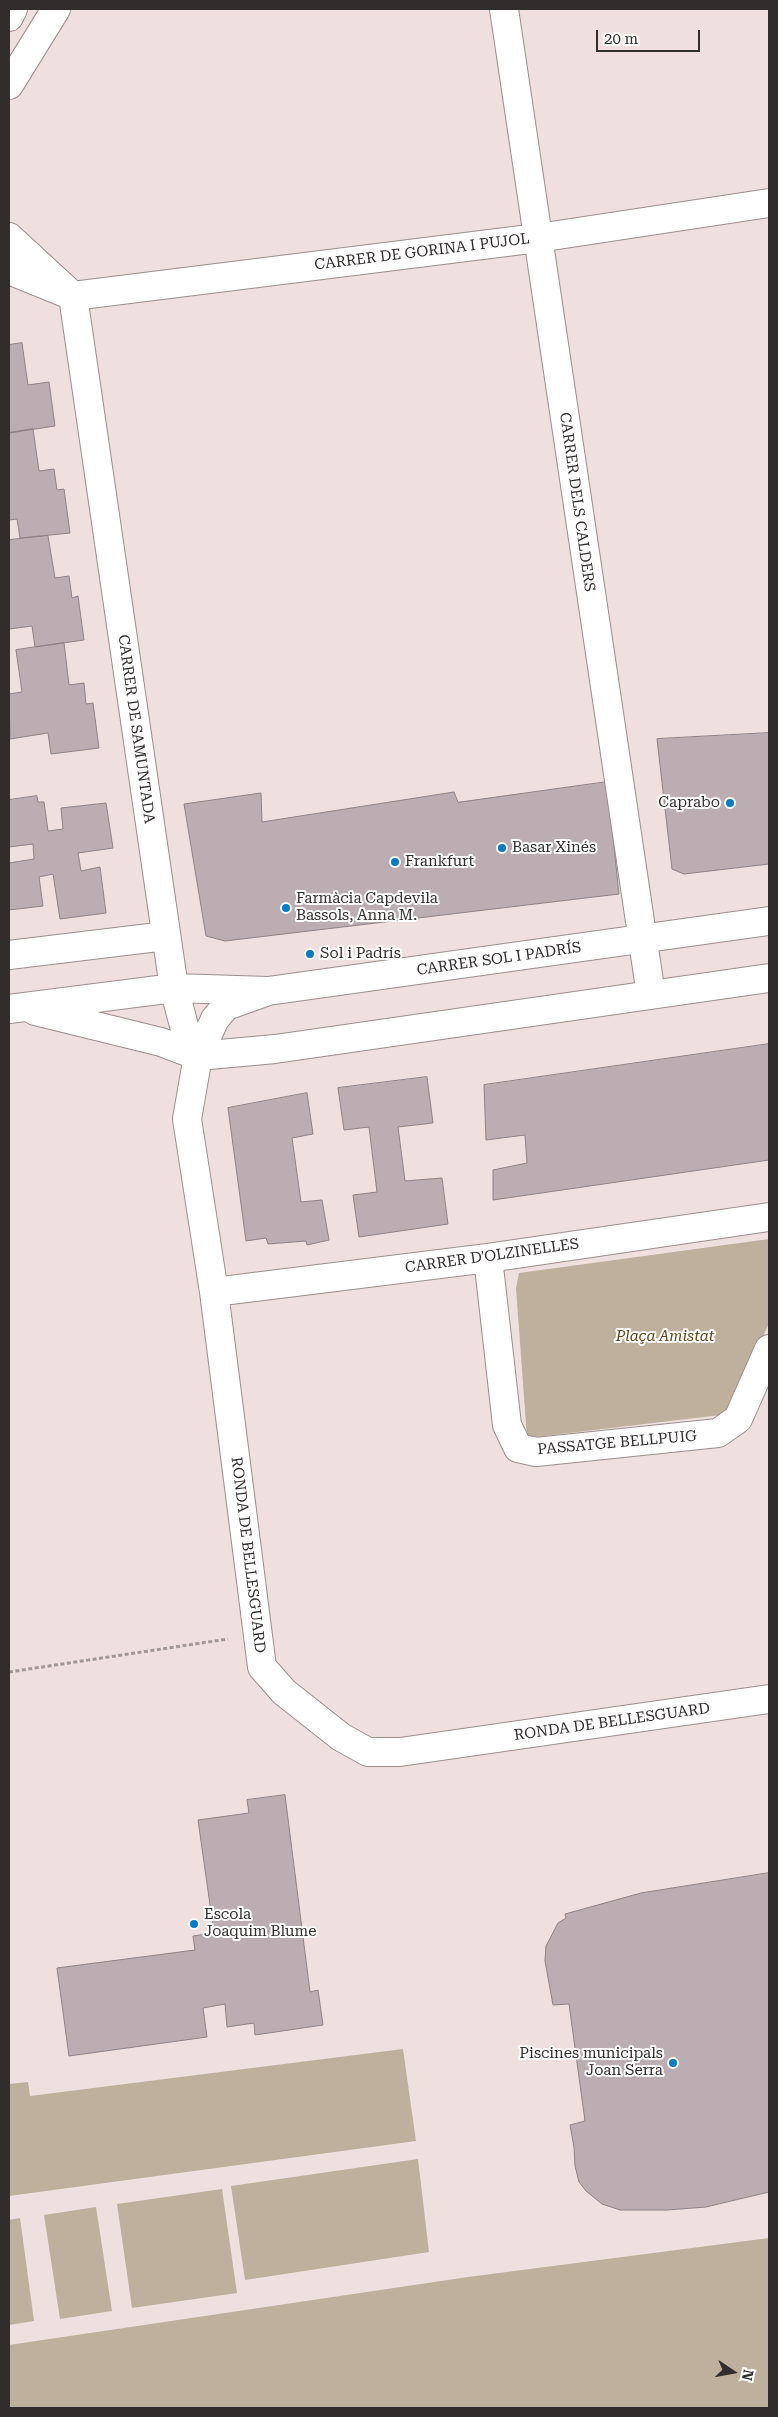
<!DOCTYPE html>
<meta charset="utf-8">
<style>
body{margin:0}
#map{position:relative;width:778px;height:2417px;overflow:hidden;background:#efe0df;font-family:"Roboto Serif",serif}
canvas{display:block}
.frame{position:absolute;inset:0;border:10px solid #322d2d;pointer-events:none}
.north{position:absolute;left:708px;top:2347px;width:50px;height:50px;-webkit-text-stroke:4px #fff;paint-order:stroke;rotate:102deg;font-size:14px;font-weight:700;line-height:20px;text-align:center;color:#322d2d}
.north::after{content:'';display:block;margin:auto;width:18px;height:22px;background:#322d2d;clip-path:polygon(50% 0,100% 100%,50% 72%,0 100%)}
.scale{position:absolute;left:596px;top:30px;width:104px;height:22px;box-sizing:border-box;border:2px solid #322d2d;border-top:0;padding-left:6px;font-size:15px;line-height:18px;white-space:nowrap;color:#322d2d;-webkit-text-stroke:4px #fff;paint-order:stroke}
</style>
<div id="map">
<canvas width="778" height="2417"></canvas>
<div class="frame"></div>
<div class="north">N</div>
<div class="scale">20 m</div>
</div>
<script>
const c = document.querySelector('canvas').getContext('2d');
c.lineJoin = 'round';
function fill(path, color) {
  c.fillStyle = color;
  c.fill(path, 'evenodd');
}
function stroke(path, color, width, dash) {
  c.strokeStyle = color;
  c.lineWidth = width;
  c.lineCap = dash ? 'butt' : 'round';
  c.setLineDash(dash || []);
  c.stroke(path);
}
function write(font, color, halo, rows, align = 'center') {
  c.font = font + ' "Roboto Serif",serif';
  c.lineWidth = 4;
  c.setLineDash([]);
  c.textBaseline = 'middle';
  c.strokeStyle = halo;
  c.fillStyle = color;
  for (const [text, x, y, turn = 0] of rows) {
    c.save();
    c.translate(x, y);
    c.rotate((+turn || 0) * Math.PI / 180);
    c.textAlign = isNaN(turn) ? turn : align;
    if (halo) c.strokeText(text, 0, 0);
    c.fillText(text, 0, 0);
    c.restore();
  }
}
const green = new Path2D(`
 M769,1239V1323L729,1414L527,1438L516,1288L519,1273Z
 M403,2049L416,2141L9,2196V2084L28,2082L30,2096Z
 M418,2159L429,2252L245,2280L231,2186Z
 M222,2189L237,2293L132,2308L117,2204Z
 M96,2207L112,2311L60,2319L44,2215Z
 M20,2218L34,2321L9,2325V2220Z
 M769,2238V2408H9V2345L468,2277Z`);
const building = new Path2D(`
 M22,343L28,385L49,382L55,426L9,433V345Z
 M33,429L39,471L54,469L57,490L64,489L70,533L20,538L17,519L9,520V433Z
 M48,536L55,578L69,576L72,598L78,596L84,640L35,647L32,626L9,629V540Z
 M64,643L69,685L84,683L86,704L93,703L99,748L51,754L48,733L10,739L9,694L22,692L16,650Z
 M769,733V864L684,874L672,869L657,739Z
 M607,782L619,894L225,941L206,936L184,804L261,793L262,822L454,792L458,802Z
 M37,796L38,802H44L48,831L63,829L61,808L106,803L113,848L78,853L81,871L100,867L106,913L60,919L53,874L39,877L43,906L9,910V863L34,859L33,844L9,847V800Z
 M769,1044V1160L493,1200V1170L527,1163L525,1135L486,1140L484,1085Z
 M427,1077L433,1123L398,1127L405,1181L442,1178L448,1224L359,1237L353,1195L377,1192L369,1127L344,1130L338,1088Z
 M307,1093L313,1134L292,1138L301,1202L322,1200L329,1240L307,1245L306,1241L268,1244L266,1238L246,1241L228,1108Z
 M285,1795L310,1992L318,1990L323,2025L255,2035L254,2023L227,2027L225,2004L203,2008L207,2037L69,2056L57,1968L195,1950L193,1936L214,1933L198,1820L249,1813L247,1800Z
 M769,1873V2192L706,2207L667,2210H620L602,2204L586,2191L579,2182L575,2166L574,2147L570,2125L585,2121L569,2004L553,2005L545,1961L546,1946L558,1923L566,1918L565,1914L641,1893Z`);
const path = new Path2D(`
 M9,1672L228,1639`);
const minor = new Path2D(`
 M504,9L651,995
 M9,85L56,9
 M9,237L73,296L174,988L187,1037L198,1056
 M9,270L73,296L538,238L769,203
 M9,955L166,936
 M268,991L226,1006L215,1019L198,1056L187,1119L214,1292L262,1667L284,1692L341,1737L368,1752H400L769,1699
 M9,1009L174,988L268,991L769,921
 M35,1011L161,1042L198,1056L275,1049L769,978
 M488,1258L507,1425L518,1448L536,1452L718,1433L738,1419L769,1349
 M214,1292L488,1258L769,1217`);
const major = new Path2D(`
 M9,17L13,9`);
const markers = [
 [730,803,5,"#077cc5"],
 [502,848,5,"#077cc5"],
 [395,862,5,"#077cc5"],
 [286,908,5,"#077cc5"],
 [310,954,5,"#077cc5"],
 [194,1924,5,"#077cc5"],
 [673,2063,5,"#077cc5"]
];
const streetNames = [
 ["CARRER DE GORINA I PUJOL",422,252,-7],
 ["CARRER DELS CALDERS",577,502,82],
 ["CARRER DE SAMUNTADA",136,729,82],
 ["CARRER SOL I PADRÍS",499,959,-8],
 ["CARRER D'OLZINELLES",492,1256,-8],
 ["PASSATGE BELLPUIG",617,1443,-5],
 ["RONDA DE BELLESGUARD",248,1555,83],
 ["RONDA DE BELLESGUARD",612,1722,-8]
];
const poiNames = [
 ["Caprabo",720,803,"right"],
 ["Basar Xinés",512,848],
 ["Frankfurt",405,862],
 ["Farmàcia Capdevila",296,899],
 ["Bassols, Anna M.",296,916],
 ["Sol i Padrís",320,954],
 ["Escola",204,1915],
 ["Joaquim Blume",204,1932],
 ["Piscines municipals",663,2054,"right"],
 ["Joan Serra",663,2071,"right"]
];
const parkNames = [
 ["Plaça Amistat",665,1337]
];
fill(green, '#beb09c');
fill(building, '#bbadb2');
stroke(building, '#8e8186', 1);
stroke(minor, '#9c8e8d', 30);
stroke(major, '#9c8e8d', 30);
stroke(path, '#a29797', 3, [4, 2.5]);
stroke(minor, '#fff', 28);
stroke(major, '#fff', 28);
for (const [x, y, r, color] of markers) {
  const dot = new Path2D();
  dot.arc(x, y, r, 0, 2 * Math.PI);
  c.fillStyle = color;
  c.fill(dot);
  stroke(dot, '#fff', 2);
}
write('15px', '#322d2d', '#fff', streetNames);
write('15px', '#322d2d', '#fff', poiNames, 'left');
write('italic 15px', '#624619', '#fff', parkNames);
</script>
